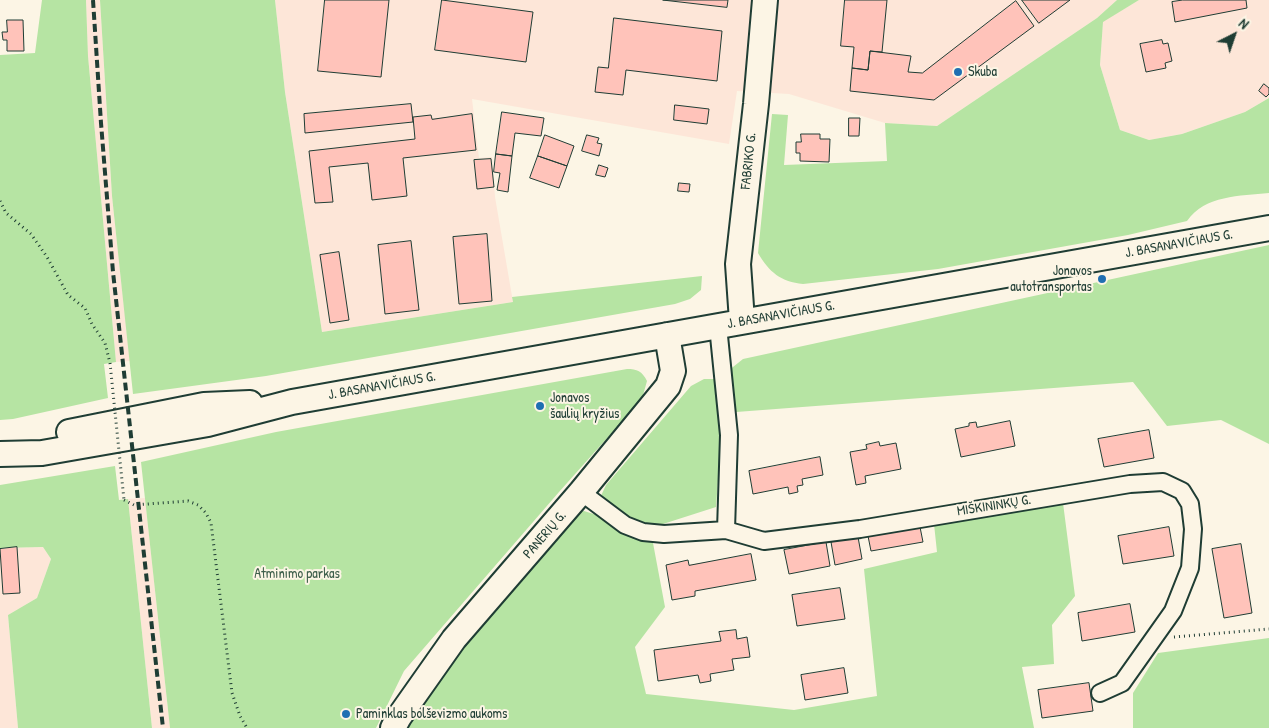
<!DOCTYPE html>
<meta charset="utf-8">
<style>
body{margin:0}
#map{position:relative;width:1269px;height:728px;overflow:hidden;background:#fcf5e5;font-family:"Patrick Hand",sans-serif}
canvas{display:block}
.north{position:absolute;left:1209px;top:10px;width:50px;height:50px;-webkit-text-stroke:4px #fcf5e5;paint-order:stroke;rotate:41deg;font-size:14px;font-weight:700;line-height:20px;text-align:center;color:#1f3d34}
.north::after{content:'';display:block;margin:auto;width:18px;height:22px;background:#1f3d34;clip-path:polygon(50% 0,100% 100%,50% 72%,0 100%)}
</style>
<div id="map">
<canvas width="1269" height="728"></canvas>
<div class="north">N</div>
</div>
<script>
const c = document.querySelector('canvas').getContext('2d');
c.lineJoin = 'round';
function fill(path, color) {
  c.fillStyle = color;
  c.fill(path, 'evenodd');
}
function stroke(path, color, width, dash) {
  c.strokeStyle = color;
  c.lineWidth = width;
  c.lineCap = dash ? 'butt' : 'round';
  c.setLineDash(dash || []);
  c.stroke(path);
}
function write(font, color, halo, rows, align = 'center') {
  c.font = font + ' "Patrick Hand",sans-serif';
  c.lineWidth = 4;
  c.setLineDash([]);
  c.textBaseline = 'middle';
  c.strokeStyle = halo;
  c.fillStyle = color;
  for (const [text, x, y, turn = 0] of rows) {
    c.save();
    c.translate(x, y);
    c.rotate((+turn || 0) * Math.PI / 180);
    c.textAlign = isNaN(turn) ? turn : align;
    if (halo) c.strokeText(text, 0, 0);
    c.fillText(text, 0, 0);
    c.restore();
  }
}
const built = new Path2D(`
 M86,0H100L112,196L130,361L116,362L88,56Z
 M275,0H1117L1097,18L937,126L885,123L789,94L737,91L729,144L472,99L479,158L492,157L495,197L513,302L322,332L285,92Z
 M1139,0H1269V98L1245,112L1182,134L1149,140L1120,130L1100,65L1103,21Z
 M145,498L170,728H152L128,499Z
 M43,547L51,559L37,598L8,615L18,728H0V548Z`);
const green = new Path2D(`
 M42,0H86L88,56L116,362L104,364L108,398L13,419L0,420V55L35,53Z
 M100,0H275L285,92L322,332L513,302L512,297L702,276L701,290L690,299L675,304L266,376L133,394L112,196Z
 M1117,0H1139L1103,22L1100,65L1120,130L1149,140L1182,134L1245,112L1269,98V193C1240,196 1205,195 1187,221L1128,235L938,269L803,284C781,282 769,272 758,253L772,114L788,115L784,165L887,161L885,123L937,126L1097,18Z
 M1269,245V444L1221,420L1167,426L1133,382L723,413L716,507L663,524L653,543L665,607L635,647L646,694L794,710L877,696L864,569L937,552L934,524L1063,503L1075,596L1052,625L1054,664L1022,667L1034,728H403L422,695L574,512L584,511L600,516V498L606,485L691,386L704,379H718L743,359Z
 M627,369C637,369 642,371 647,381L642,399L559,492L404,671L376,728H170L141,462L276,432Z
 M115,466L119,500L128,499L152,728H18L8,615L37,598L51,559L43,547L0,548V485Z
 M1269,638V728H1133V693L1158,653Z`);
const building = new Path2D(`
 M325,0H389L381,77L318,71Z
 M442,0L533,12L526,62L435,50Z
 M663,0H728L727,7Z
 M845,0H887L882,52L870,51L868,70L852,68L854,47L841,46Z
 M1022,0H1070L1039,23Z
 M1183,0H1246L1247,8L1175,22L1172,2Z
 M1016,1L1034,26L934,100L850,91L852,68L868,70L870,51L911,56L908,72L922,73Z
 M614,18L722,31L717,81L626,70L623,95L595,92L598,67L608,68Z
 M7,20H23L24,51H7V40H3L2,32H7Z
 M1162,40L1163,44L1168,43L1172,61L1165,63L1166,68L1146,72L1140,44Z
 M1264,84L1269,88V94L1266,97L1259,91Z
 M411,104L413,122L305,133L304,114Z
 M675,105L709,109L707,124L674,120Z
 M502,112L544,118L541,136L515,133L512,156L496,154Z
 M472,114L476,150L403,158L407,196L372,200L368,163L329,167L333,202L315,203L309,151L415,139L413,117L431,115L432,119Z
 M849,118H860L859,136H849Z
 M801,134H820V139H830L829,162L800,161V153H796V142H801Z
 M545,135L574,146L567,166L538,156Z
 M587,135L599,138L597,143L602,144L599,156L582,151Z
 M496,154L512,156L508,192L497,190L500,173L494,172Z
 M538,156L567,166L559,188L530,178Z
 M491,159L494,187L477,189L474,160Z
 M599,165L608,168L605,177L596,175Z
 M679,183L690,184L689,192L678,191Z
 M487,234L492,301L459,304L453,237Z
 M411,241L419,310L385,314L378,245Z
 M339,252L349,320L330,323L320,255Z
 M1010,421L1015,446L961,457L955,429L969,426V423L976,422L977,427Z
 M1149,430L1154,458L1104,467L1098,439Z
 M879,442L880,446L896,443L901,469L865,476L866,483L856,485L850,452L867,449L866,445Z
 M820,457L823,475L802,479L803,485L797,486L798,492L789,494L788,487L753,494L749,471Z
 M920,527L923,542L871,551L868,536Z
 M1169,527L1174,556L1123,564L1118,536Z
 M848,536V539L858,537L862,559L835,565L831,542L835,541L834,539Z
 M826,542L830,566L789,574L784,550Z
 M1241,544L1252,613L1224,618L1212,549Z
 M17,547L20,593L3,594L0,549Z
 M751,554L756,580L695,591V596L672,600L666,565L688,560L689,565Z
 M840,588L845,619L797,626L792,595Z
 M1130,604L1135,632L1082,641L1078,613Z
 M736,630L737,639L747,637L750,657L732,659L734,670L710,674L711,681L700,683L698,675L658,681L654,650L721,641L719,632Z
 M844,668L848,693L805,700L801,675Z
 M1089,683L1093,711L1042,718L1038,690Z`);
const path = new Path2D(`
 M0,201L6,213L31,234L47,257L68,295L85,308L92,324L105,343L110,363
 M124,500L134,505L188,501L198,505L206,513L211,523L232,693L240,716L247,728
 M1174,637L1269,629`);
const street = new Path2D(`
 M718,326L729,435L726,530
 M581,492L625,525L643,532L664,534L726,530L764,541L860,529L1130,484L1163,482L1182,491L1190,504L1193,529L1190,568L1173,611L1122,683L1100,693`);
const secondary = new Path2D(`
 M742,321L738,264L756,104L765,0
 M69,432L204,405L250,403
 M0,454L42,453L208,424L292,402L1269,228
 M393,728L399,717L454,639L581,492L668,386L673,371L667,335`);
const rail = new Path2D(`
 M93,0L101,123L113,272L163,728`);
const pathBridge = new Path2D(`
 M110,363L124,500`);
const markers = [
 [958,72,5,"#1f6fb2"],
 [1102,279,5,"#1f6fb2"],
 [540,406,5,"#1f6fb2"],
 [346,714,5,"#1f6fb2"]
];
const poiNames = [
 ["Skuba",968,72],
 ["Jonavos",1092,271,"right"],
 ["autotransportas",1092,287,"right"],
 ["Jonavos",550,398],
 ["šaulių kryžius",550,414],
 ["Paminklas bolševizmo aukoms",356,714]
];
const streetNames = [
 ["FABRIKO G.",749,161,-84],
 ["J. BASANAVIČIAUS G.",1179,244,-10],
 ["J. BASANAVIČIAUS G.",781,315,-10],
 ["J. BASANAVIČIAUS G.",382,386,-10],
 ["MIŠKININKŲ G.",994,506,-9],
 ["PANERIŲ G.",545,535,-49]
];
const parkNames = [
 ["Atminimo parkas",297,574]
];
fill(built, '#fde6d8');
fill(green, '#b6e4a3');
fill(building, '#ffc3ba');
stroke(building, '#1f3d34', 1);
stroke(street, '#1f3d34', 20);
stroke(secondary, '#1f3d34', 28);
stroke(path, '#1f3d34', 3, [1, 4]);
stroke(street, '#fcf5e5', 16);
stroke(secondary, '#fcf5e5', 24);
stroke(rail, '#1f3d34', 4, [8, 4]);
stroke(pathBridge, '#1f3d34', 3, [1, 4]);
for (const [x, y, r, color] of markers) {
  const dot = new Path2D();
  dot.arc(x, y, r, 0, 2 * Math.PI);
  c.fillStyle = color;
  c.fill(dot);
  stroke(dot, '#fcf5e5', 2);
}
write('14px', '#1f3d34', '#fcf5e5', poiNames, 'left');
write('14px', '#1f3d34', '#fcf5e5', streetNames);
write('14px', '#3d5e4a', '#fcf5e5', parkNames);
</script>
